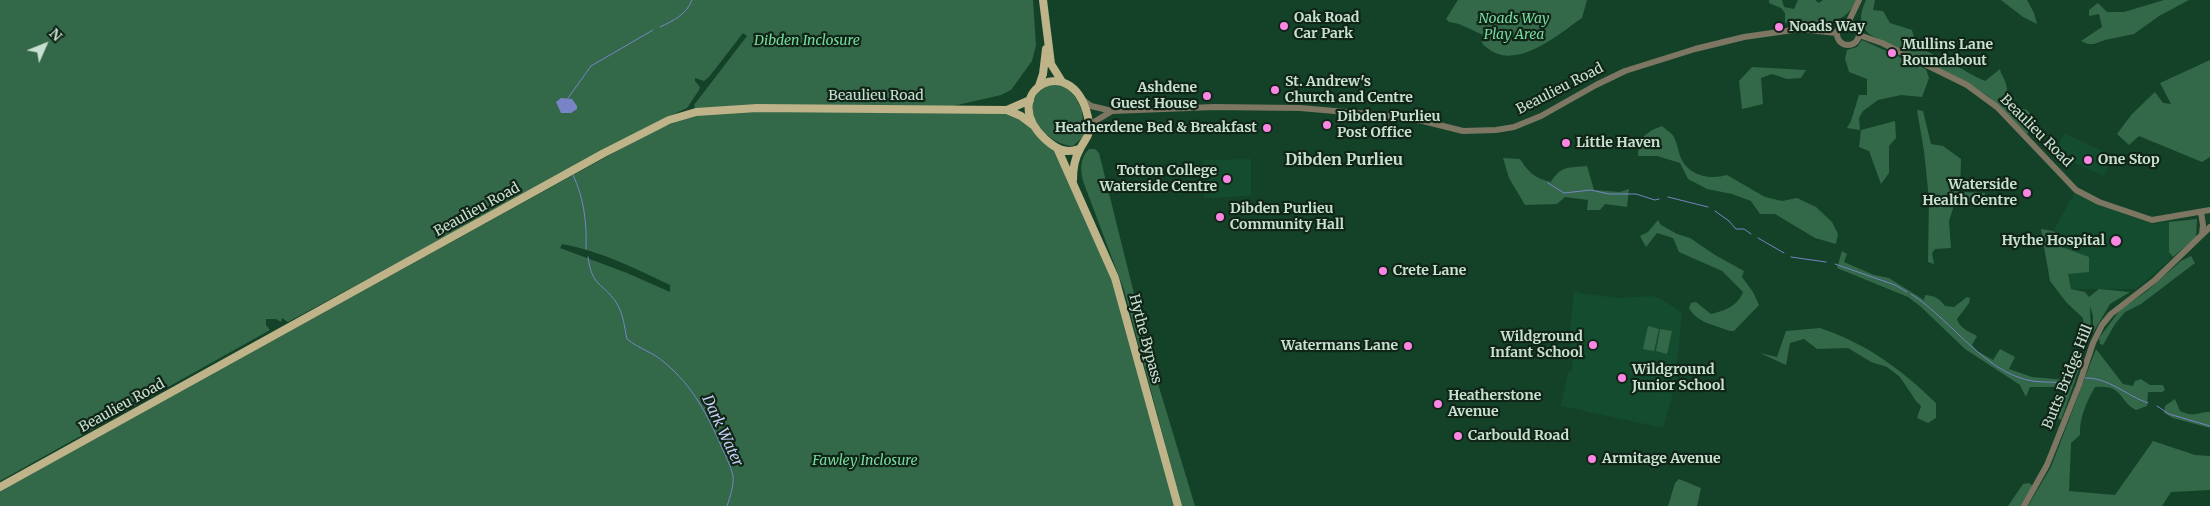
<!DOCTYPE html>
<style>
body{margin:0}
#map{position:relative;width:2210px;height:506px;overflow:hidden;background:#134228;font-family:Merriweather,serif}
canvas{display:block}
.north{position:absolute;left:20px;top:20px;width:50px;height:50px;-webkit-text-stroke:4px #112418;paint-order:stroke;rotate:46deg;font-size:14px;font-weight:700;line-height:20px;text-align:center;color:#c8e0cf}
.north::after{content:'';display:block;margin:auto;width:18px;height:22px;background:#c8e0cf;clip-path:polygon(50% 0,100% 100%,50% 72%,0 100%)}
</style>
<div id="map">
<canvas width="2210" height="506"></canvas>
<div class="north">N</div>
</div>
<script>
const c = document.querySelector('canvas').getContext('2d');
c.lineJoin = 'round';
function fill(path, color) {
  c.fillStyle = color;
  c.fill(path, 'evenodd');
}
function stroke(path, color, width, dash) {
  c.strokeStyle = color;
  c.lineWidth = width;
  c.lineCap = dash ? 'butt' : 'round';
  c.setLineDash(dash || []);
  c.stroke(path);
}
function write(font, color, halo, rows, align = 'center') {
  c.font = font + ' Merriweather,serif';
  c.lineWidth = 4.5;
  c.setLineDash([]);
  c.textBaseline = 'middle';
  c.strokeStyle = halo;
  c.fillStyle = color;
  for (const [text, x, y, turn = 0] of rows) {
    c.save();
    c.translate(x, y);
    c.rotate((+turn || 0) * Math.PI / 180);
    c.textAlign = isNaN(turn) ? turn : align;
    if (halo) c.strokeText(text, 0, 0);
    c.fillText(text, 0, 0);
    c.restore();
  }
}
const built = new Path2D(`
 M2064,133L2113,156L2104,176L2055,154Z
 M1251,159V198V196L1204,198L1203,160Z
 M2075,192L2102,206L2153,224L2173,221L2170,260L2136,289H2071L2060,236L2053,231Z
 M1574,291L1584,294L1619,298L1653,296L1663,300L1682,313L1675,385L1663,428L1561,406L1568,372H1571L1573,360L1570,328Z`);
const green = new Path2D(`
 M0,0H1033L1036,45L1032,61L1011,90L1001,95L953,106L695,108L694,105L747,36L743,33L709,77L704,81L695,78V81L700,87L699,90L687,108L665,118L288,322L282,318L281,322L276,319H266V325L270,330L0,481Z
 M1458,0H1587L1582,18C1556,36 1511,76 1482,43L1483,35L1459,24L1449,22L1446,19Z
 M1769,0H1782L1784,7L1794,9L1798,0H1815L1819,3L1823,0H1856C1842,33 1812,19 1785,23V13L1781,8L1769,3Z
 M1866,0H1875L1873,10L1883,11L1890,23L1912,30C1916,51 1940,57 1957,66C1966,71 1975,77 1985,81L2000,69C2001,75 2005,79 2006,84C2008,91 2006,98 2009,105L2027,110L2032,116L2031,128L2027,134L1988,96L1973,86L1869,34C1858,22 1860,14 1866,0Z
 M2001,0H2027L2034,13L2037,24L2023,17Z
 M2164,0H2189L2159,16L2134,34L2105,40L2094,44H2088L2081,41L2102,27L2099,14L2089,16V10L2098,3L2107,12H2124Z
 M1862,40L1926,69L1929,78L1922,97L1901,95L1878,100L1863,111L1859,118L1860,130L1847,128L1851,121L1859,95H1867V79L1849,72L1845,59L1847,50L1857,47Z
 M2210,60V157L2202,162L2139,136L2129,145L2117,134L2132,114L2155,92L2163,103L2171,104L2160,83Z
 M1752,67L1806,70L1801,78L1787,79L1772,74L1761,78L1763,104L1742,109L1739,81Z
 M1054,83L1069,89L1077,100L1082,111L1084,136L1073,146C1041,144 1011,98 1054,83Z
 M1917,110L1923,111L1931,144L1943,146L1961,159L1960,192L1985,193L1984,204L1955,202L1949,221L1951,248L1935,249L1932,253L1934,264L1928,262L1929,199L1924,151Z
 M733,111L1010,113L1030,126L1056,152L1116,286L1177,506H0V491L655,130L692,116ZM562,244C600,251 635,268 670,285V292L627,273L560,248Z
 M1895,121L1896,138L1889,146V173L1881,184L1869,151L1859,147L1861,130Z
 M1662,126C1666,130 1672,133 1674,137C1677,143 1678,150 1680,156C1688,176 1709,180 1727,175L1765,197L1782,201L1797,198L1816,207L1832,222L1838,234L1836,244L1815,238L1775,214H1760L1751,201L1732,194L1707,189L1688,179L1680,163L1657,156H1638L1639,140L1652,130Z
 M1089,149H1095L1099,153L1149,354L1195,506H1182L1124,290L1083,181C1080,169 1080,158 1089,149Z
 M1503,158L1520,159C1529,173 1535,178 1551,182C1561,165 1569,168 1587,166L1594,190L1620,192L1629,189L1627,207L1605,204L1600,210H1587L1588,200L1565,197L1557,204L1525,205L1509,178Z
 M2197,219L2196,237L2173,257L2169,252V222Z
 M1658,220L1661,225L1677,234L1690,238L1715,255L1744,271L1742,277L1753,292L1759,305L1734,331H1730C1715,325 1697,323 1689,308L1691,303L1696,302L1711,314C1724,311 1738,306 1743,292L1722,271L1679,252L1673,238L1657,233L1646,247L1640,236L1648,232Z
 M2041,229L2053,231L2060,236L2062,247L2089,257V272L2068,274L2071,289L2085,292L2089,297L2099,289L2130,292L2110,304L2093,333V316L2090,306L2091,337L2086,345L2080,346L2084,334L2083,318L2066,302L2050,281Z
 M1842,251L1847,254L1844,262L1874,275L1889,278L1924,300L1925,295C1935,296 1939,298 1945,306L1954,307L1967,297L1970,298L1969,303L1957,319C1959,328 1970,332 1977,336L1972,345L1977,351L1993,360L2000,349L2015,357L2009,369L2032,377L2065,380L2070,377L2078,353L2083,358L2061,420L2055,416L2063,403L2060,400L2068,387H2030L2026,397L2020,385L1965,349L1920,306L1908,297L1837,268Z
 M2191,256L2195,263L2141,304L2125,312L2115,324L2103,345L2100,344L2099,338L2120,310L2147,291L2181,261Z
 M1648,326L1659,329L1654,351L1643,349Z
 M1820,328C1866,343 1902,370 1936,403V418L1928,423L1917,418L1921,406L1916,401L1900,377L1887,367L1871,362L1848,348L1817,349L1804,339L1790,343L1786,365L1760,353L1777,357L1786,331Z
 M1660,329L1672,331L1667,354L1656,351Z
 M2096,349L2123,384L2133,386L2135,381L2141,379L2150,385H2163L2165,390L2162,392H2148L2147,406L2136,410C2118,400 2123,384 2095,387C2087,401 2079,418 2080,435L2071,443L2069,491L2115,495L2153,441L2195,455L2210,456V490L2171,492L2162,506H2028L2051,467Z
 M2175,399L2180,411C2196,418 2196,412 2210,412V428L2173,418L2164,413L2165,406Z
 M1679,479L1701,488L1697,506H1668L1675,483Z
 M2029,483L2033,486L2021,506H2008L2023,484Z`);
const water = new Path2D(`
 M561,98L572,99L577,106V109L571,113H561L556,102Z`);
const stream = new Path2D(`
 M660,27C673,21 687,14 692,0
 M568,98L591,66L653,30
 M573,175C584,198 587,223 586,249
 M1548,183L1564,193L1591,190L1609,194H1636L1655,200L1659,199
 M1668,197L1708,207
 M1715,211L1729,221L1736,229H1744L1751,234
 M1758,238L1784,253
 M588,257C592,287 602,282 616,302C624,315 624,326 627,339C639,349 653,352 665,363C693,386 708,416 722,448C726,457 731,466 733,476C734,486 730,497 727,506
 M1791,257L1826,262
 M1835,264L1895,285L1907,292
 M1911,294C1954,321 1990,382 2044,382C2056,382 2063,384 2074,379
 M2085,378C2108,377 2127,396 2148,403
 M2157,406L2169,414L2210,426`);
const minor = new Path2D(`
 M1837 34a11 11 0 1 1 22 0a11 11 0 1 1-22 0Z
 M1848,23L1859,0
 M1859,35L1882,43L1967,85L1997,107L2076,190L2099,202L2152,220L2210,210
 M1080,98L1091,106L1112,111L1214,107L1300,108L1381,115L1423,121L1463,131L1496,130L1514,127L1541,116L1596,85L1625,71L1695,49L1744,37L1800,29L1836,33
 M1089,125L1112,111
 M2201,212L2203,225L2202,234
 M2024,506L2047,465L2079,385L2093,343L2102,325L2111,314L2155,280L2210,227`);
const major = new Path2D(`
 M1043,0L1051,64L1061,80
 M1039,86L1043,74L1046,49
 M1007,110L1021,116L1033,125
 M1058,150L1115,278L1178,506
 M1073,180C1073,170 1074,160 1079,151C1084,140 1091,136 1089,123C1077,45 994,91 1045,139C1056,149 1065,154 1079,149
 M0,487L604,153L669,120L696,112L757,108L1007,110L1030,100`);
const markers = [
 [1284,26,5,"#fc86e4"],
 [1779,27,5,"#fc86e4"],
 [1892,53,5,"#fc86e4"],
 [1275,90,5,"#fc86e4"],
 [1207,96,5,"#fc86e4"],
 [1327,125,5,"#fc86e4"],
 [1267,128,5,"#fc86e4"],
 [1566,143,5,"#fc86e4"],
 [2088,160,5,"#fc86e4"],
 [1227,179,5,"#fc86e4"],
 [2027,193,5,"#fc86e4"],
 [1220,217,5,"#fc86e4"],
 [2116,241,6,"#fc86e4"],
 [1383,271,5,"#fc86e4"],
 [1593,345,5,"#fc86e4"],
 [1408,346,5,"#fc86e4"],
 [1622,378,5,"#fc86e4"],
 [1438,404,5,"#fc86e4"],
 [1458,436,5,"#fc86e4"],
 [1592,459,5,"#fc86e4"]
];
const poiNames = [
 ["Oak Road",1294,18],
 ["Car Park",1294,34],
 ["Noads Way",1789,27],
 ["Mullins Lane",1902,45],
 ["Roundabout",1902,61],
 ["St. Andrew's",1285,82],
 ["Church and Centre",1285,98],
 ["Ashdene",1197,88,"right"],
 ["Guest House",1197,104,"right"],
 ["Dibden Purlieu",1337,117],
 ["Post Office",1337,133],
 ["Heatherdene Bed & Breakfast",1257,128,"right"],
 ["Little Haven",1576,143],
 ["One Stop",2098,160],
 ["Totton College",1217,171,"right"],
 ["Waterside Centre",1217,187,"right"],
 ["Waterside",2017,185,"right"],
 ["Health Centre",2017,201,"right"],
 ["Dibden Purlieu",1230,209],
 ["Community Hall",1230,225],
 ["Hythe Hospital",2105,241,"right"],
 ["Crete Lane",1393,271],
 ["Wildground",1583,337,"right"],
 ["Infant School",1583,353,"right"],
 ["Watermans Lane",1398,346,"right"],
 ["Wildground",1632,370],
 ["Junior School",1632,386],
 ["Heatherstone",1448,396],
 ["Avenue",1448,412],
 ["Carbould Road",1468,436],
 ["Armitage Avenue",1602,459]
];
const parkNames = [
 ["Noads Way",1514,19],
 ["Play Area",1514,35],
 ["Dibden Inclosure",807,41],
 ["Fawley Inclosure",865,461]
];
const streetNames = [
 ["Beaulieu Road",1560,89,-27],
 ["Beaulieu Road",876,96],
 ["Beaulieu Road",2036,131,45],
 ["Beaulieu Road",477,210,-29],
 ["Hythe Bypass",1145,339,75],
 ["Butts Bridge Hill",2068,377,-68],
 ["Beaulieu Road",122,406,-29]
];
const waterNames = [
 ["Dark Water",722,431,65]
];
const quarterNames = [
 ["Dibden Purlieu",1344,160]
];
fill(built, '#134c2e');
fill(green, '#336949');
fill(water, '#7884c6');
stroke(stream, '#7884c6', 1);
stroke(minor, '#7c7662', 6);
stroke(major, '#beb389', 8);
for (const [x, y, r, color] of markers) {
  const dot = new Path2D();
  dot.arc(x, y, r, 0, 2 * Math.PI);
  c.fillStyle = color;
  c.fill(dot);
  stroke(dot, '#112418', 2);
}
write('bold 14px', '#c8e0cf', '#112418', poiNames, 'left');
write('italic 14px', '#77dc9e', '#112418', parkNames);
write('14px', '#c8e0cf', '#112418', streetNames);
write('italic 15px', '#c5cdf2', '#112418', waterNames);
write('bold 16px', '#c8e0cf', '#112418', quarterNames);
</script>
